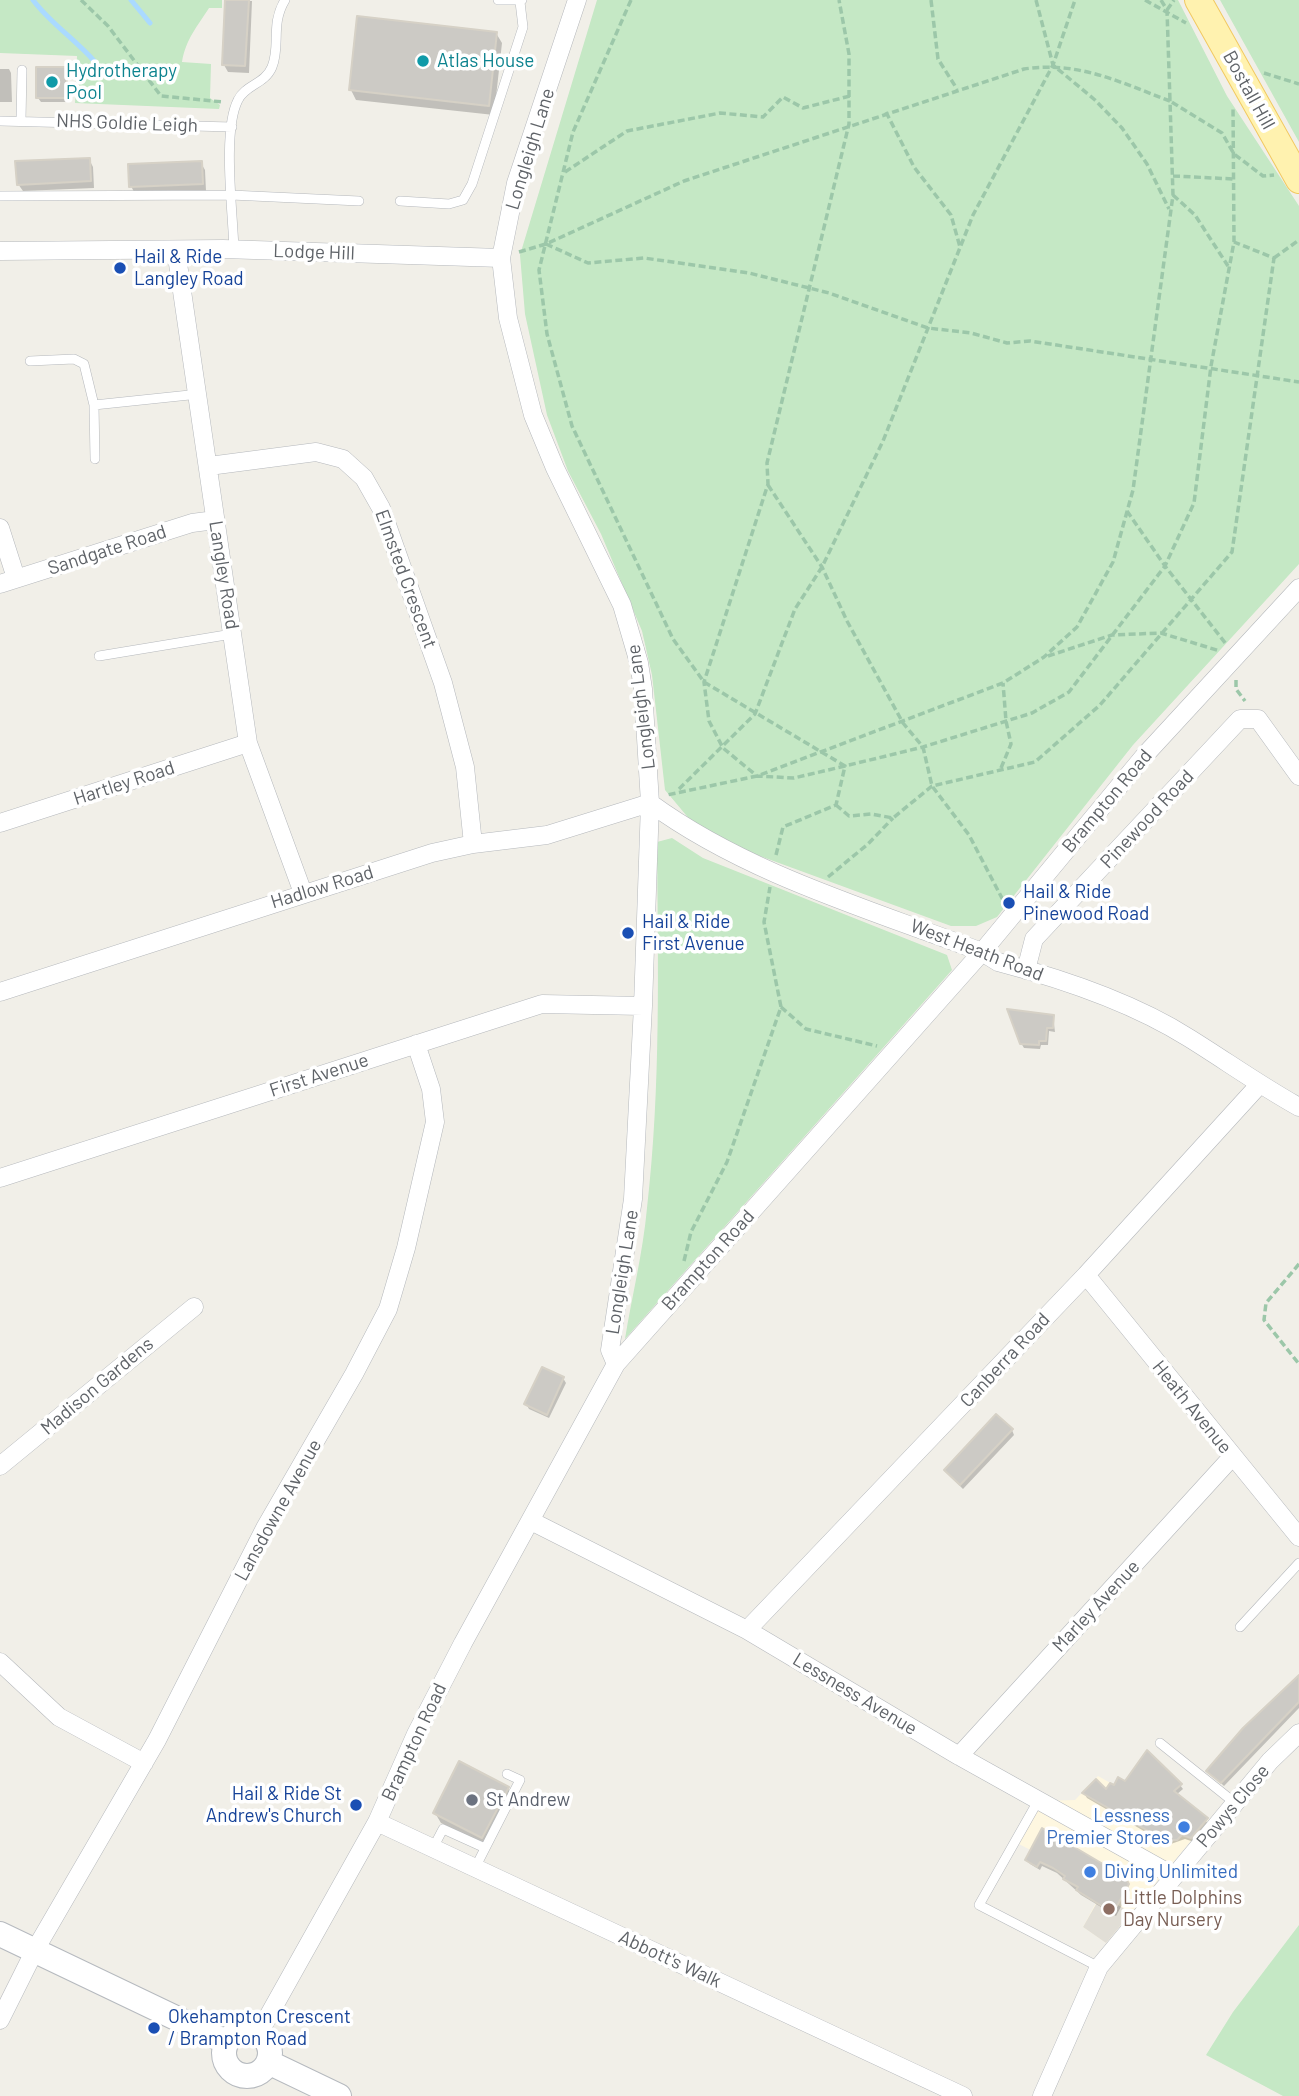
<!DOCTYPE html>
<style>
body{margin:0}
canvas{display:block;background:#f1efe8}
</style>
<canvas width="1299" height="2096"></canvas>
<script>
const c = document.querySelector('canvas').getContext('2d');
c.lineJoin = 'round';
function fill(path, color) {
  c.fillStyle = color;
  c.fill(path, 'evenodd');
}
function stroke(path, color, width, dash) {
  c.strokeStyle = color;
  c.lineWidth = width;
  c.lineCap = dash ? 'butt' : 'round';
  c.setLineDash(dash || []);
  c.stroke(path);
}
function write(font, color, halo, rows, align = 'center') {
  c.font = font + ' Barlow,sans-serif';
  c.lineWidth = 7;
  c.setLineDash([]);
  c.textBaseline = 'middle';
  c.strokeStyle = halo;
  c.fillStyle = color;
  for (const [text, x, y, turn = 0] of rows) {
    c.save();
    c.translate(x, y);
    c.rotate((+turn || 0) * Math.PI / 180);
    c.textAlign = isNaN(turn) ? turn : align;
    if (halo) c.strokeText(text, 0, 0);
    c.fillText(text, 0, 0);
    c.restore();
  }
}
const commercial = new Path2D(`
 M1098,1776L1168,1815L1185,1800L1209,1819L1106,1943L1083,1927L1104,1888L1015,1842L1038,1801L1075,1800Z`);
const education = new Path2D(`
 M1115,1871L1127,1881L1118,1905L1131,1913L1106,1943L1083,1927Z`);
const green = new Path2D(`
 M0,0H222V8H209C197,27 186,39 182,62L211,64L210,98L220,105L219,109L75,103L77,56L0,53Z
 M597,0H1178L1227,96L1299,206V564L1133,745L997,917L976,926H951L738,848L691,821L665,790L652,675L642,631L601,534L568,471L547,415L525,314L520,255Z
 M1220,0H1299V142Z
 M672,838L703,858L947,955L952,970L625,1339C632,1296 643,1252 647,1208C661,1087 658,964 657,842Z
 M1299,1925V2096H1283L1206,2055L1233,2012Z`);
const shadow = new Path2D(`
 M227,0L252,1L249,73L228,72L224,65Z
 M496,33L502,43L494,115L356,100L351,90Z
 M0,69H9L11,73L12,102H0Z
 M66,69L69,102H41L38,98Z
 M89,159L93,167L94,188L23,191L18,184Z
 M201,163L205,170L206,191L135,194L131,186Z
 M1053,1016L1055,1032L1049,1031L1048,1045H1041L1040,1049L1024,1048L1021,1043Z
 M563,1378L566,1383L549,1418L529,1409L526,1404Z
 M1012,1430L1014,1435L963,1489L949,1475L946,1471Z
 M1299,1677V1708L1224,1786L1208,1771Z
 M1126,1783L1180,1785L1183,1789L1176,1795L1209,1824L1194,1842L1185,1839L1168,1845L1087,1798L1084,1793L1107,1792Z
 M508,1788L513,1798L488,1847L441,1823L435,1813Z
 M1042,1830L1115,1871L1127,1885L1130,1890L1116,1916L1081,1895L1057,1873L1042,1866L1040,1870L1030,1864L1027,1860Z`);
const stream = new Path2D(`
 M33,0C51,24 75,39 95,62
 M131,0L150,23`);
const building = new Path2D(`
 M225,0H249L245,66L222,65Z
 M357,16L497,32L489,106L349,90Z
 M36,67H67V98H36Z
 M90,158L91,181L17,185L15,161Z
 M202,161L203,184L129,187L128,164Z
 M1007,1009L1054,1015L1053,1028H1047L1046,1041H1039V1045L1020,1044Z
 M542,1367L564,1377L547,1415L524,1404Z
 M996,1414L1013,1429L960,1485L944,1470Z
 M1299,1675V1702L1221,1783L1206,1771L1243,1728Z
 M1147,1750L1182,1784L1174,1791L1208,1818L1191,1838L1182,1835L1177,1840H1164L1082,1793L1096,1779L1106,1789L1110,1783L1114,1785L1118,1777L1125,1781Z
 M459,1761L509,1787L482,1838L433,1813Z
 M1042,1828L1125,1877L1129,1884L1113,1913L1076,1890L1078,1887L1063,1879L1065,1876L1053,1868L1040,1862L1037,1867L1025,1860Z`);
const path = new Path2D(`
 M81,0L108,26L161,96L223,102
 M631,0L573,132L539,270L547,334L572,426L673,639L704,682L845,766L923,747L1032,713L1069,692L1165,566L1194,503L1211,366L1234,242L1233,106
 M931,0L938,59L957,89
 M1036,0L1053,65L1095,100L1122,128L1147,164L1169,209
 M1145,0L1186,23
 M1161,0L1167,10L1170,101L1222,133L1234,154L1263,176L1274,175
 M1167,10L1174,0
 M1264,73L1299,84
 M886,112L914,167L951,215L960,247
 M565,172L627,131L720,113L763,117L783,97L803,108L850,96
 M1173,176L1234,179
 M1173,195L1195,215L1228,266
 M546,244L588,263L644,258L749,273L829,293L928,328L971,333L1007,343L1030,341L1299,382
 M519,252L546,244L684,181L1024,69C1079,61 1119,82 1170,101L1173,195L1133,490L1113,562L1077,627L1044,657L1003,683L757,776L667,795
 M1274,258L1299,240
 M768,485L822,567L847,621L903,723L923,747L932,786L969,835L1004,902
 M1127,511L1165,566L1226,644
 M1048,656L1112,635L1161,633L1220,651
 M1236,680V689L1245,701
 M1001,768L1011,744L1006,721L1003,683
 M679,789L755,714L795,609L822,567L883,441L973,215L1053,65L1075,0
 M836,805L849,816L871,814L893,818L932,786L1035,762L1100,705L1232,552L1274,258L1234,242
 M776,855L783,827L836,805L845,766L794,778L757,776L723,748L709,721L704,682L768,484L767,463L849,124V54L839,0
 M828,877L868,844L893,818
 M781,1007L806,1029L877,1046
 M684,1261L691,1232L727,1162L781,1007L764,922L770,887
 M1299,1264L1266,1303L1264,1320L1299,1364`);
const lane = new Path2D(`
 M498,0H522
 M21,120L22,70
 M0,121L232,127
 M0,196L231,195L359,201
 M400,201L449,204L463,200L472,184L523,27L520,2
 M234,250C233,213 222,131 238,100C245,85 265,84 272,67C281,45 270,25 285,0
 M30,361L74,359L84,364L94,405L95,459
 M94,405L199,394
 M99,656L232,634
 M1240,1627L1299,1563
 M1160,1743L1235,1803
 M1038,1801L979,1905L1099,1967
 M433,1848L443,1829L485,1848
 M475,1868L520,1780L507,1774`);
const street = new Path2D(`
 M577,0L516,183L501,258L508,318L533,415L555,468L622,605L639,663L643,689L650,803L643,1006L633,1199L610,1350L616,1364
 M176,250L248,743L303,893
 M0,251L223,249L501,258
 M209,466L316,452L343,459L364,478L381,508L443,683L465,767L473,844
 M0,528L16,578
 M0,584L192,523L215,520
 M650,803C747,874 869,909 982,952L998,962C1063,979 1132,1002 1189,1038C1226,1061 1261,1086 1299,1107
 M0,823L248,743
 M1026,970L1034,939L1240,719H1258L1299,776
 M0,992L432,853L473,844L547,835L650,803
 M0,1178L542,1004L643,1006
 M1086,1275L1299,1537
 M0,1466L194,1307
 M531,1521L747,1630L959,1756L1174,1876
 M747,1630L1086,1275L1259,1085
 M0,1662L59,1717L144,1763
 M959,1756L1232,1457
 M377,1822L963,2096
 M0,2020L35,1950L157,1740L265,1528L354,1374L388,1309L406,1248L435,1122L431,1089L416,1044
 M260,2031L377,1822L416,1734L463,1643L616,1364L982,952L1145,755L1299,588
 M1042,2096L1099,1967L1270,1761L1299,1733`);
const secondary = new Path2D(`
 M0,1934L226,2042
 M224 2053a23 23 0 1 1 46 0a23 23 0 1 1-46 0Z
 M268,2062L339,2096`);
const primary = new Path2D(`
 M1198,0L1299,180`);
const markers = [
 [423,61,7,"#0f9aa8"],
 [52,82,7,"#0f9aa8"],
 [120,268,7,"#1a4fb4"],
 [1009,903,7,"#1a4fb4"],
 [628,933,7,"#1a4fb4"],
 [472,1800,7,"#6b7280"],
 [356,1805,7,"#1a4fb4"],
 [1184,1827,7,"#3f7fe0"],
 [1090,1872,7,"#3f7fe0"],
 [1109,1909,7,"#8d6e63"],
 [154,2028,7,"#1a4fb4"]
];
const cultureNames = [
 ["Atlas House",437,61],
 ["Hydrotherapy",66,71],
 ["Pool",66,93]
];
const streetNames = [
 ["Bostall Hill",1249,90,61],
 ["NHS Goldie Leigh",127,123,2],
 ["Longleigh Lane",530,149,-73],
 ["Lodge Hill",314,252,2],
 ["Sandgate Road",107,550,-18],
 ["Langley Road",224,575,81],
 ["Elmsted Crescent",406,579,70],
 ["Longleigh Lane",641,707,-97],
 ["Hartley Road",124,783,-18],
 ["Brampton Road",1107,801,-50],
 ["Pinewood Road",1147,819,-47],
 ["Hadlow Road",322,887,-17],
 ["West Heath Road",977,950,21],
 ["First Avenue",319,1075,-18],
 ["Brampton Road",708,1260,-48],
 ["Longleigh Lane",622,1272,-81],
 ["Canberra Road",1005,1360,-47],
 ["Madison Gardens",97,1386,-40],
 ["Heath Avenue",1192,1407,51],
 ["Lansdowne Avenue",278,1510,-61],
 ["Marley Avenue",1096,1606,-47],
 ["Lessness Avenue",855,1694,31],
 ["Brampton Road",414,1742,-65],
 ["Powys Close",1233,1806,-50],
 ["Abbott's Walk",670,1959,25]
];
const transitNames = [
 ["Hail & Ride",134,257],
 ["Langley Road",134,279],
 ["Hail & Ride",1023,892],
 ["Pinewood Road",1023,914],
 ["Hail & Ride",642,922],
 ["First Avenue",642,944],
 ["Hail & Ride St",342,1794,"right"],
 ["Andrew's Church",342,1816,"right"],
 ["Okehampton Crescent",168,2017],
 ["/ Brampton Road",168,2039]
];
const worshipNames = [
 ["St Andrew",486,1800]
];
const shopNames = [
 ["Lessness",1170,1816],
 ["Premier Stores",1170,1838],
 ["Diving Unlimited",1104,1872,"left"]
];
const educationNames = [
 ["Little Dolphins",1123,1898],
 ["Day Nursery",1123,1920]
];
fill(commercial, '#fef7e0');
fill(education, '#e1ded6');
fill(green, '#c5e8c5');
fill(shadow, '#0003');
stroke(stream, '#aadaff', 5);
fill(building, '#cccac5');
stroke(building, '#d6d1c6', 2);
stroke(lane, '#b5b8bc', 10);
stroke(street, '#b5b8bc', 19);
stroke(secondary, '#b6babf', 26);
stroke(primary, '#f2c960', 28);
stroke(path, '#9cc7a9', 3.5, [7, 3.5]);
stroke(lane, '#fff', 9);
stroke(street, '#fff', 18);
stroke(secondary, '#fff', 24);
stroke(primary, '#fff2af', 26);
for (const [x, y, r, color] of markers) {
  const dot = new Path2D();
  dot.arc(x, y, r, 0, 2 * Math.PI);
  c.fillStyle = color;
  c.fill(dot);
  stroke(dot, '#fff', 2.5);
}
write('19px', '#0d838f', '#fff', cultureNames, 'left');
write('19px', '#5f6368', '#fff', streetNames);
write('19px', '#164399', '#fff', transitNames, 'left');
write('19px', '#5b616d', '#fff', worshipNames, 'left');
write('19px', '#366cbe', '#fff', shopNames, 'right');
write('19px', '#785e54', '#fff', educationNames, 'left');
</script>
